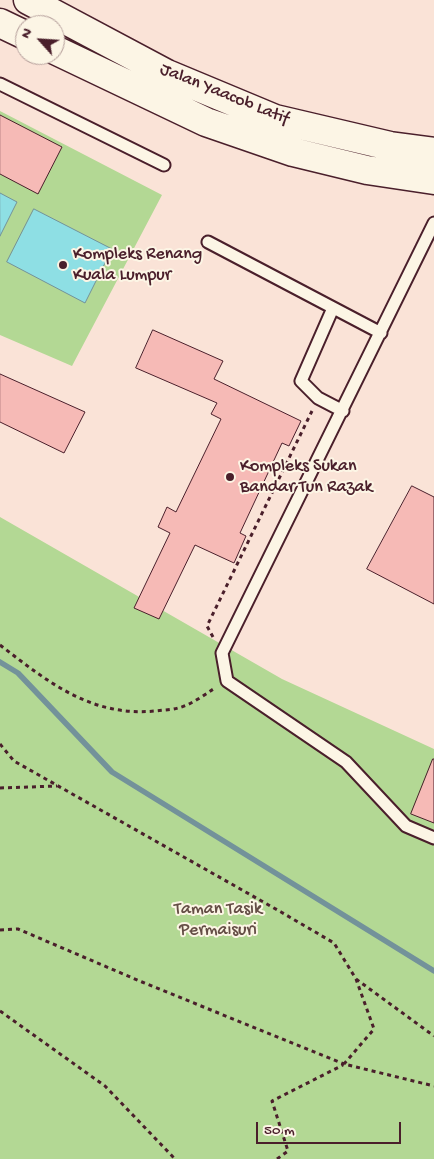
<!DOCTYPE html>
<style>
body{margin:0}
#map{position:relative;width:434px;height:1159px;overflow:hidden;background:#fae3d7;font-family:"Gochi Hand",sans-serif}
canvas{display:block}
.north{position:absolute;left:15px;top:15px;width:50px;height:50px;box-sizing:border-box;background:#fcf5e5;border:1px solid #b59f9b;border-radius:50%;rotate:296deg;font-size:14px;font-weight:700;line-height:20px;text-align:center;color:#4a1f2b}
.north::after{content:'';display:block;margin:auto;width:18px;height:22px;background:#4a1f2b;clip-path:polygon(50% 0,100% 100%,50% 72%,0 100%)}
.scale{position:absolute;left:256px;top:1122px;width:145px;height:22px;box-sizing:border-box;border:2px solid #4a1f2b;border-top:0;padding-left:6px;font-size:15px;line-height:18px;white-space:nowrap;color:#4a1f2b;-webkit-text-stroke:4px #fcf5e5;paint-order:stroke}
</style>
<div id="map">
<canvas width="434" height="1159"></canvas>
<div class="north">N</div>
<div class="scale">50 m</div>
</div>
<script>
const c = document.querySelector('canvas').getContext('2d');
c.lineJoin = 'round';
function fill(path, color) {
  c.fillStyle = color;
  c.fill(path, 'evenodd');
}
function stroke(path, color, width, dash) {
  c.strokeStyle = color;
  c.lineWidth = width;
  c.lineCap = dash ? 'butt' : 'round';
  c.setLineDash(dash || []);
  c.stroke(path);
}
function write(font, color, halo, rows, align = 'center') {
  c.font = font + ' "Gochi Hand",sans-serif';
  c.lineWidth = 4;
  c.setLineDash([]);
  c.textBaseline = 'middle';
  c.strokeStyle = halo;
  c.fillStyle = color;
  for (const [text, x, y, turn = 0] of rows) {
    c.save();
    c.translate(x, y);
    c.rotate((+turn || 0) * Math.PI / 180);
    c.textAlign = isNaN(turn) ? turn : align;
    if (halo) c.strokeText(text, 0, 0);
    c.fillText(text, 0, 0);
    c.restore();
  }
}
const green = new Path2D(`
 M0,111L162,195L72,366L0,335Z
 M0,517L282,679L434,749V1159H0Z`);
const water = new Path2D(`
 M0,193L17,202L0,236Z
 M34,209L112,249L85,303L7,262Z`);
const stream = new Path2D(`
 M0,662L18,673L112,772L434,971`);
const building = new Path2D(`
 M0,115L62,147L38,194L0,174Z
 M153,330L223,361L214,379L301,421L289,446L282,443L240,533L246,536L234,563L195,545L159,619L134,608L170,533L158,527L167,507L176,512L221,419L211,414L217,403L136,368Z
 M0,374L85,412L64,453L0,422Z
 M412,486L434,497V604L367,569Z
 M433,759H434V823L411,814Z`);
const path = new Path2D(`
 M213,637L207,626L312,411
 M0,645C48,682 91,717 155,711C163,710 171,710 178,708C191,705 204,695 215,688
 M0,744L14,761L281,912L334,943L356,979L374,1029L344,1064L434,1086
 M0,788L57,786
 M0,930L18,929L142,982L344,1064
 M356,979L434,1036
 M0,1011L105,1086L175,1159
 M277,1159L288,1151L272,1101L343,1065`);
const lane = new Path2D(`
 M0,84L164,165
 M434,223L222,653L227,681L346,762L406,826L434,838
 M208,242L381,333
 M333,308L301,381L318,398L343,411`);
const secondary = new Path2D(`
 M28,0L167,74L275,119L390,146L434,152
 M0,23L25,35
 M55,50L206,122L293,152L367,170L434,180`);
const markers = [
 [63,265,5,"#4a1f2b"],
 [230,477,5,"#4a1f2b"]
];
const streetNames = [
 ["Jalan Yaacob Latif",224,95,22]
];
const poiNames = [
 ["Kompleks Renang",73,255],
 ["Kuala Lumpur",73,276],
 ["Kompleks Sukan",240,467],
 ["Bandar Tun Razak",240,488]
];
const parkNames = [
 ["Taman Tasik",218,910],
 ["Permaisuri",218,931]
];
fill(green, '#b3d894');
fill(water, '#8edfe4');
stroke(water, '#73929a', 1);
stroke(stream, '#73929a', 5.5);
fill(building, '#f6bab6');
stroke(building, '#4a1f2b', 1);
stroke(lane, '#4a1f2b', 15);
stroke(secondary, '#4a1f2b', 31);
stroke(path, '#4a1f2b', 3, [4, 4]);
stroke(lane, '#fcf5e5', 11);
stroke(secondary, '#fcf5e5', 28);
for (const [x, y, r, color] of markers) {
  const dot = new Path2D();
  dot.arc(x, y, r, 0, 2 * Math.PI);
  c.fillStyle = color;
  c.fill(dot);
  stroke(dot, '#fcf5e5', 2);
}
write('18px', '#4a1f2b', '#fcf5e5', streetNames);
write('18px', '#4a1f2b', '#fcf5e5', poiNames, 'left');
write('18px', '#644d45', '#fcf5e5', parkNames);
</script>
